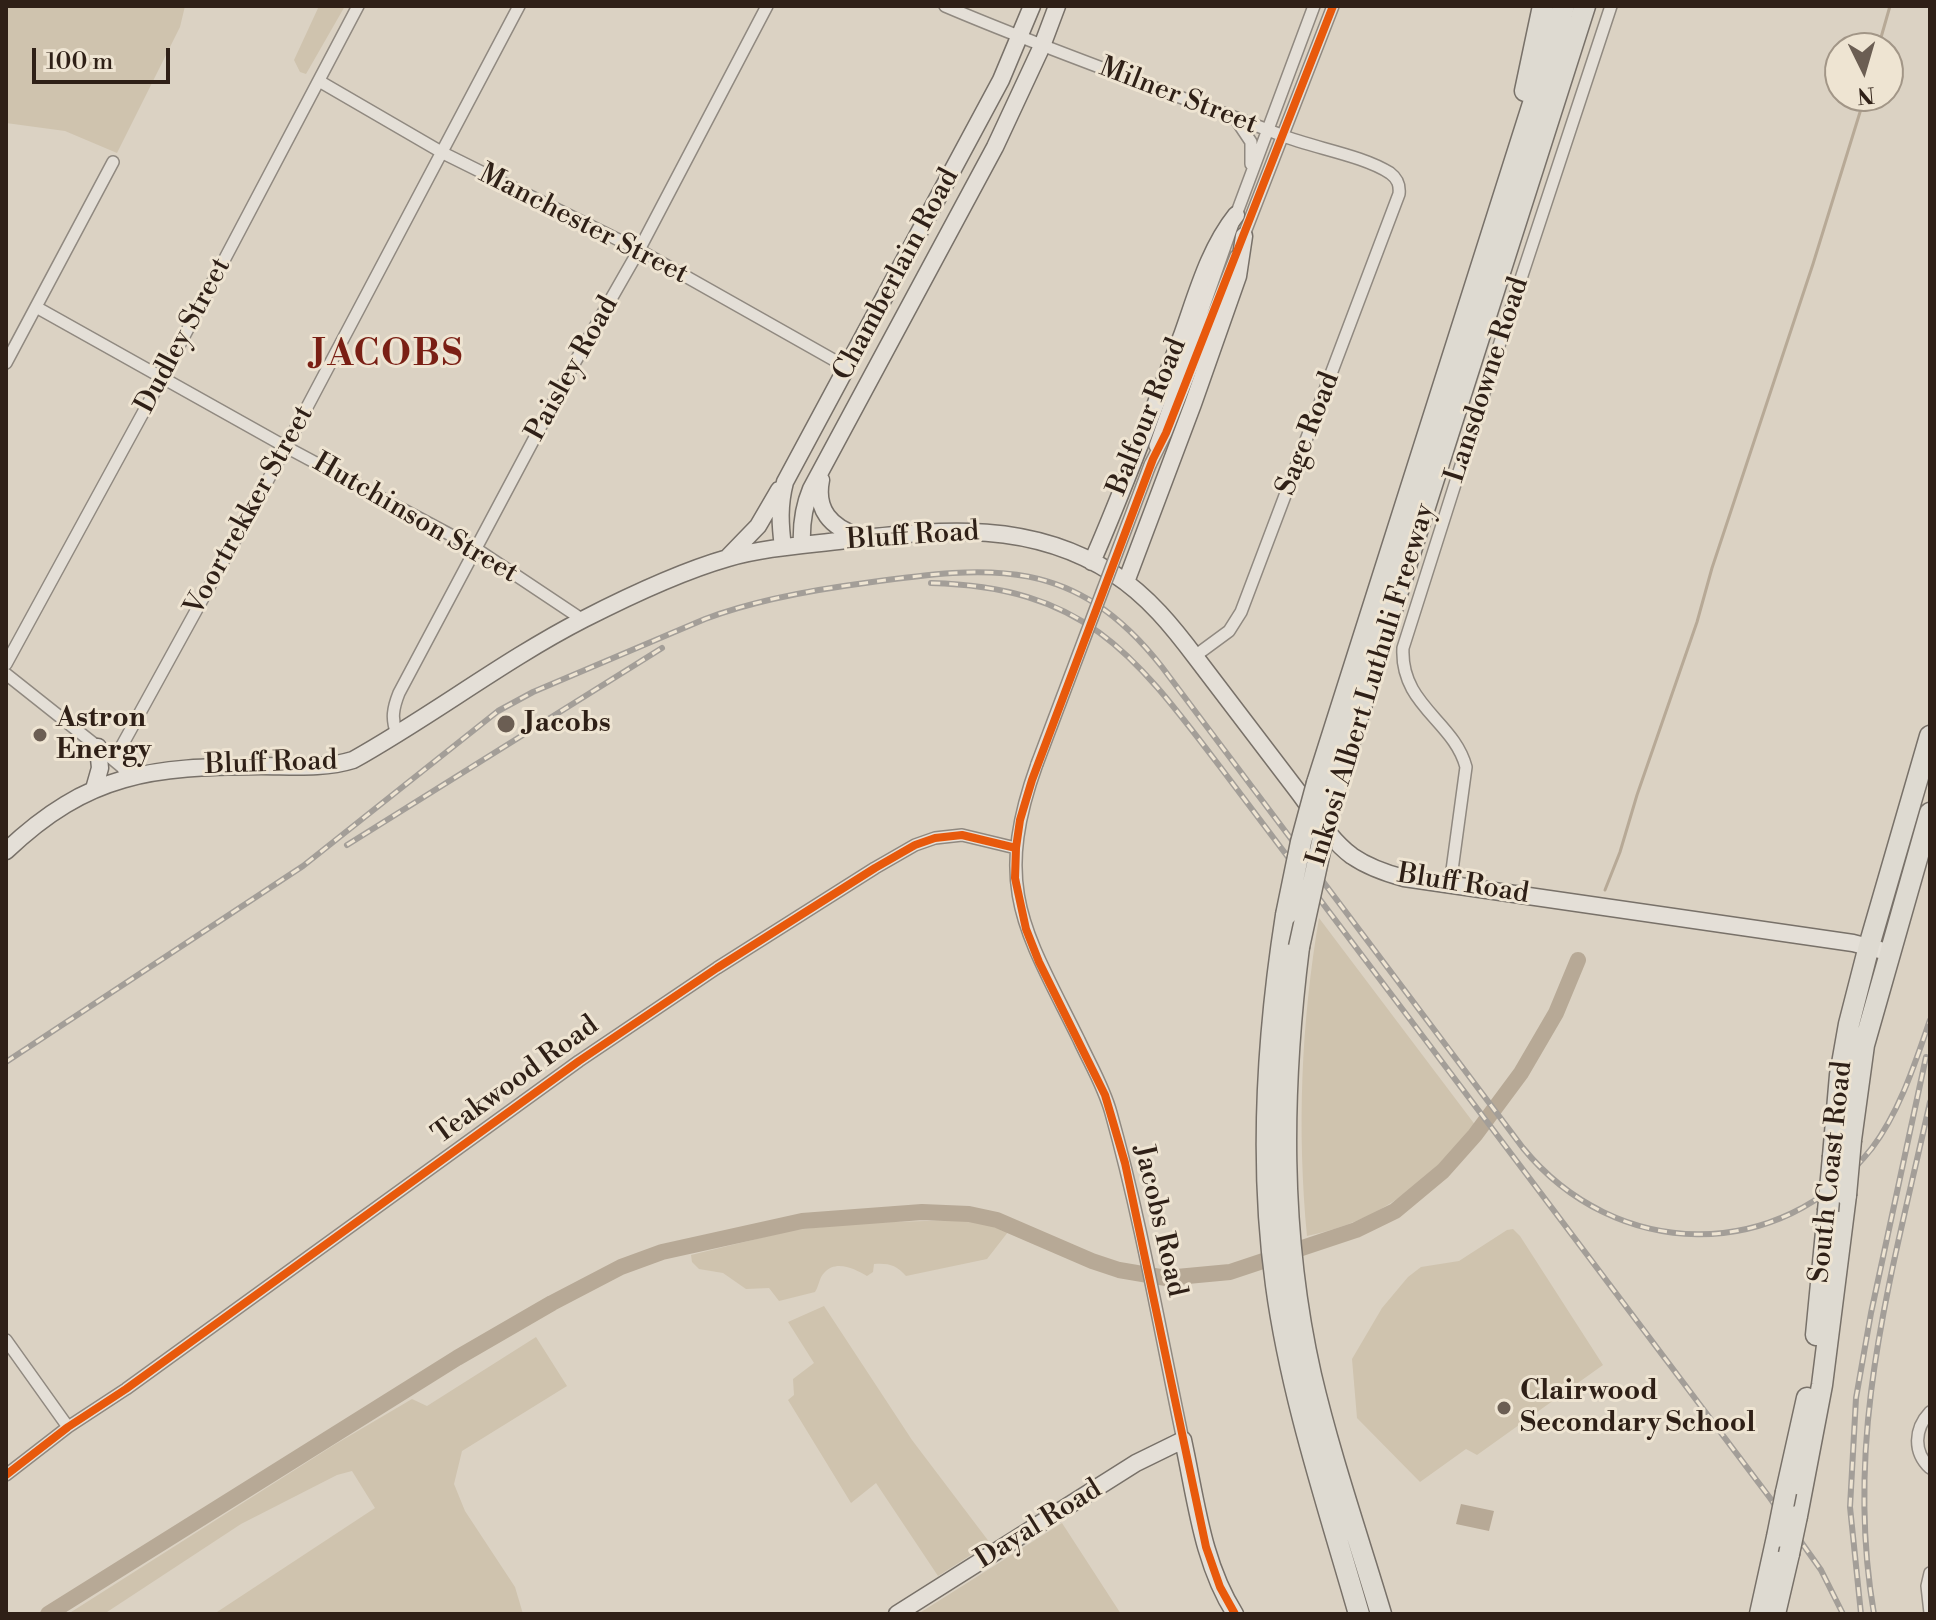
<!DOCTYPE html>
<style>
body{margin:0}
#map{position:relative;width:1936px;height:1620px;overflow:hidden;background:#dbd2c3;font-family:"Libre Bodoni",serif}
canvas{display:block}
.frame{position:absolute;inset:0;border:8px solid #2f2017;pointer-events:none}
.north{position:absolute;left:1824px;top:32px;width:80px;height:80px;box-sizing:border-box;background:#eee4d2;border:2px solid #a29687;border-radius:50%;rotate:175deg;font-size:22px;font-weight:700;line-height:32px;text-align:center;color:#2f2017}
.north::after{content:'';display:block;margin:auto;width:28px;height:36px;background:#6b5e53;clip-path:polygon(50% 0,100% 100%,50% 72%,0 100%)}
.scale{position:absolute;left:32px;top:48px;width:138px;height:36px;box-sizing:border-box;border:4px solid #2f2017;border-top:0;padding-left:10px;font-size:24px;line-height:28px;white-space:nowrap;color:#2f2017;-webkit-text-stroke:6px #eee4d2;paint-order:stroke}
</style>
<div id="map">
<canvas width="1936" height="1620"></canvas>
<div class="frame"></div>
<div class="north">N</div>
<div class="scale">100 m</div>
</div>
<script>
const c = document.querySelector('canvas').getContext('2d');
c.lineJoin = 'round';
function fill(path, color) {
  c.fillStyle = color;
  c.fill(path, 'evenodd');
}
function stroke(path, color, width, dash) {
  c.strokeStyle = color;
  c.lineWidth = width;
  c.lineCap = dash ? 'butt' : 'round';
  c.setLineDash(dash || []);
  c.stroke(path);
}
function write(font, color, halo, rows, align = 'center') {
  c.font = font + ' "Libre Bodoni",serif';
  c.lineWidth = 6;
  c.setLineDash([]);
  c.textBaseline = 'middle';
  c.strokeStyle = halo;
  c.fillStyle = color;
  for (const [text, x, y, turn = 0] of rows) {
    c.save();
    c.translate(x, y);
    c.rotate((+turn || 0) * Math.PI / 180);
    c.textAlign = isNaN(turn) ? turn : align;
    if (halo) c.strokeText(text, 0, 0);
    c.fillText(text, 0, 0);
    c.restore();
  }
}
const green = new Path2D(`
 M6,6H185L180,27L117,153L65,131L6,123Z
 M319,6H345L306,74L300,72L294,60Z
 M1319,918L1476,1126C1424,1183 1384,1220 1307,1236C1297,1129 1301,1024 1319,918Z
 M957,1220L983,1223L1008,1232L987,1259L906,1276C896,1265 889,1263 874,1264L873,1272L867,1276C855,1269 836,1259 824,1273C819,1278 819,1286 815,1292L779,1301L769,1288L746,1289L723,1273L699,1269L692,1262L691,1255L793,1230L862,1223Z
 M1513,1229L1520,1236L1603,1365L1477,1455L1466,1449L1420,1482L1357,1418L1352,1359L1382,1308L1408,1277L1421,1267L1459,1261L1507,1230Z
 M824,1306L912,1440L990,1543L938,1576L876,1483L851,1503L788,1400L794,1395L793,1379L814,1363L788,1322Z
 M536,1337L567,1386L462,1451L454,1484L465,1511L515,1587L523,1614H214L375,1508L352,1471L337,1475L241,1524L104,1614H68L334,1445L412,1399L427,1406Z
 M1062,1523L1121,1614H918Z`);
const water = new Path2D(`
 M1461,1504L1494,1511L1489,1531L1456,1524Z`);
const stream = new Path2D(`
 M1878,48L1890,6
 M1605,890L1620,852L1637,795L1697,622L1712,568L1813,264L1865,96`);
const river = new Path2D(`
 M48,1614L457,1358L552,1303L621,1267L662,1252L802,1221L922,1212L969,1214L997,1220L1092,1261L1119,1270L1166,1278L1230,1272L1356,1230L1395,1211L1443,1171L1475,1135L1521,1073L1556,1013L1578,960`);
const street = new Path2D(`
 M945,6C1055,53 1169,92 1281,135C1313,148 1362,155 1390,173C1398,179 1400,185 1399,194L1241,612L1229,631L1195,656
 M319,81L443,153L639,250L848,368
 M1235,118L1251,142V164
 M1242,240L1333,6
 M36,307L286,447L475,548L583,620
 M6,363L113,162
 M1155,446L1236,215L1314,6
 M1150,465L1166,433L1236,256
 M6,664L162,378L358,6
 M6,674L98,747L122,767L128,777
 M397,734C391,719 393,708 399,693L575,362L639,250L767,6
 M114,760L286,447L519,6
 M1037,764C992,889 1025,930 1079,1040C1090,1064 1104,1087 1111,1113C1141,1220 1160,1331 1183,1440
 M1450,885L1466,767C1454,721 1400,705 1403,648L1504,330L1611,6
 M6,1340L68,1427
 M1930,1412C1914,1429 1913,1452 1930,1468
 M6,1475L68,1427L126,1389L579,1061L717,968L875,868L915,845L935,838L962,835L1016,848
 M1930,1573L1927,1586L1930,1613`);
const secondary = new Path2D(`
 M821,480C815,510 831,527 858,536
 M802,545C801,525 803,508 811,489L995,147L1042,46L1057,6
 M783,547C780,524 779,505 785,482L1001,80L1032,6
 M728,557L758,526L779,490
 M1092,562C1124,489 1152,413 1181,338C1196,297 1208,250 1236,215
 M1126,582L1193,404L1238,276L1244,236
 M94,789L100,768L98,747
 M6,851C89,772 152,767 261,766C292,766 324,769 353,760C432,716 504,660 584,619C629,596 679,572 728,558C766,547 807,545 846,540C940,530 1029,519 1114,574C1148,596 1173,627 1197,659C1230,702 1263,746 1296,789C1313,811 1329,839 1352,856C1368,867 1385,873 1404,878L1853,943L1880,950
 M897,1614L1136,1463L1183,1440C1196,1499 1202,1562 1235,1614`);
const highway = new Path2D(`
 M1525,91L1543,6
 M1317,783L1564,6
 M1331,801L1585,6
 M1286,915C1267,1036 1259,1163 1276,1285C1291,1396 1328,1506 1359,1614
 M1299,947C1281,1090 1279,1234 1311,1375C1330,1456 1357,1534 1381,1614
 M1851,1140L1864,1045L1930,813
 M1833,1156L1840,1075L1849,1024L1869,946L1930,736
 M1816,1335L1828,1211
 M1786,1492L1807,1398
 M1797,1516L1822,1385L1846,1195
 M1760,1614L1777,1537
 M1775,1614L1789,1554`);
const rail = new Path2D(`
 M931,583C1086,587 1134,654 1221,768L1770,1498L1821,1570L1843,1614
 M347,845L662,648
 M6,1062L303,866L498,711L533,692L705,619C755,600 812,590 865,583C992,565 1075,556 1162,667L1523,1148C1615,1261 1780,1265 1872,1148C1900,1111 1915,1063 1930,1020
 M1861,1614L1850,1507L1856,1398L1871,1313L1926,1057
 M1874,1614C1843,1435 1892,1275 1930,1102`);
const streetBridge = new Path2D(`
 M1037,764L1150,465`);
const highwayBridge = new Path2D(`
 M1286,915L1301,842L1317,783
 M1299,947L1331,801
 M1846,1195L1851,1140
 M1828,1211L1833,1156
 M1777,1537L1786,1492
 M1789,1554L1797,1516`);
const cycleway = new Path2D(`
 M6,1475L68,1427L126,1389L579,1061L717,968L875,868L915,845L935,838L962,835L1016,848
 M1235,1614L1220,1587L1206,1547L1125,1163L1105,1095L1039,962L1026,929L1015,878L1016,848L1020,820L1032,780L1153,459L1166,433L1333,6`);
const markers = [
 [506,724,10,"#6b5e53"],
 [40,735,8,"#6b5e53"],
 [1504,1408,8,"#6b5e53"]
];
const streetNames = [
 ["Milner Street",1178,97,21],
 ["Manchester Street",583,225,27],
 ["Chamberlain Road",897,275,-62],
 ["Dudley Street",184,336,-62],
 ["Paisley Road",573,369,-61],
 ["Lansdowne Road",1488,380,-72],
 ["Balfour Road",1148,417,-68],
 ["Sage Road",1309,434,-69],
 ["Voortrekker Street",250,511,-61],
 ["Hutchinson Street",415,519,30],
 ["Bluff Road",913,537,-4],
 ["Inkosi Albert Luthuli Freeway",1372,685,-73],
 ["Bluff Road",271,764,-2],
 ["Bluff Road",1463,885,9],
 ["Teakwood Road",516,1081,-36],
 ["South Coast Road",1832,1172,-84],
 ["Jacobs Road",1159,1221,77],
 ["Dayal Road",1039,1525,-32]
];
const poiNames = [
 ["Astron",56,719],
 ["Energy",56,751],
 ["Jacobs",524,724],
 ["Clairwood",1520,1392],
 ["Secondary School",1520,1424]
];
const districtNames = [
 ["JACOBS",388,356]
];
fill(green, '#cfc3ae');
fill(water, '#b7a996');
stroke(stream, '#b7a996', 3);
stroke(river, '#b7a996', 16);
stroke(street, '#908980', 14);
stroke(secondary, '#787169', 19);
stroke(highway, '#787169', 23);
stroke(street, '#e4dfd7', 11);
stroke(secondary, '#e4dfd7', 16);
stroke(highway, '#dedad1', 20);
stroke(rail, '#a39e98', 6);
stroke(rail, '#eee4d2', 3, [9]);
stroke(streetBridge, '#908980', 14, []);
stroke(highwayBridge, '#787169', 23, []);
stroke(streetBridge, '#e4dfd7', 11);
stroke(highwayBridge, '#dedad1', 20);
stroke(cycleway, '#e8590c', 8);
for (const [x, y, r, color] of markers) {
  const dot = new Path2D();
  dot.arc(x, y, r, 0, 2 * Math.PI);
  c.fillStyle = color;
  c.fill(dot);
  stroke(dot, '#eee4d2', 3);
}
write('28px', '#2f2017', '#eee4d2', streetNames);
write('bold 28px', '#2f2017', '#eee4d2', poiNames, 'left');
c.letterSpacing = '2px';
write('bold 36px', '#7a1f14', '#eee4d2', districtNames);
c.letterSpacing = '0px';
</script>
